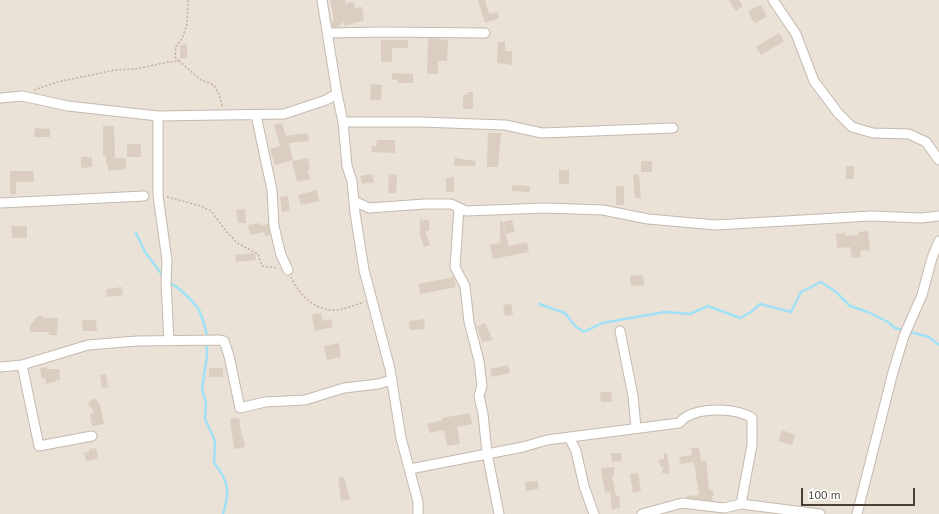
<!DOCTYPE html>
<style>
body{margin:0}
#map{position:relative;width:939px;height:514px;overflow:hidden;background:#f6f0e9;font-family:"PT Sans",sans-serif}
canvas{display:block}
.scale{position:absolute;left:801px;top:488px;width:114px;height:18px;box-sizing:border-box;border:2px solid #4a3f37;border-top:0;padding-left:5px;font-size:12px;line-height:14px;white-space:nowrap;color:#4a3f37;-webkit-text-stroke:3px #fff;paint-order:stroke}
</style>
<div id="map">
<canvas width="939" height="514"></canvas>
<div class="scale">100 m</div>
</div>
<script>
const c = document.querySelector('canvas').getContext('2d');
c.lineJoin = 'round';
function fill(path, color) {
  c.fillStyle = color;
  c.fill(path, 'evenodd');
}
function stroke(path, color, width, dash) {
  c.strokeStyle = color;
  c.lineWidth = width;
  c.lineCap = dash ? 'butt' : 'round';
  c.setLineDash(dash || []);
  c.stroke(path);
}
const residential = new Path2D(`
 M0,0H939V514H0Z`);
const stream = new Path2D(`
 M136,233L145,252L163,276
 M168,283C176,283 196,304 200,312C203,320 206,329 207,337
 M539,304L565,313L575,326L584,332L602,323L665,312L690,314L708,306L740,318L751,312L760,304L791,312L801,292L821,282L836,292L850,306L868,312L888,322L895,328L929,337L939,345
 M207,342V356L202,389L206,402L205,419L215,441L214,463C229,481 230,492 223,514`);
const building = new Path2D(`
 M330,0H345V4L353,2L355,8L362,7L364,20L345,26L344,22L337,27H332V22L334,20Z
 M478,0H485L489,14L497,12L499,18L485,23Z
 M729,0H739L743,6L736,11Z
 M761,5L767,17L754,23L748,11Z
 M779,33L784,41L761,55L756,47Z
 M428,38L448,40L447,61H438V74H427Z
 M381,40H408V48H392V62H381Z
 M498,42H505V51H512V65L497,63Z
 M187,44V58H180V45Z
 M392,73L413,74V83H398V80H392Z
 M371,84L382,85L381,100H370Z
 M468,92H473V109H463V95H467Z
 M282,123L286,136L308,133L309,141L289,143L293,160L275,165L270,149L280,146L274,125Z
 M103,126H114L115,158H126V169L108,171V165H106V156H103Z
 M35,128L50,129V137H34Z
 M488,133H501L498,167H487Z
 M377,140H395V153L371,152L372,146H376Z
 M127,144H141V157H127Z
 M81,157H92V167L81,168Z
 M308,158L310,170H307L310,179L297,182L292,161Z
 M455,158L476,161L475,166H454Z
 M641,161H652V172H641Z
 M846,166H854V179H846Z
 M559,170H569V184H559Z
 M10,171H33L34,182H16V194H10Z
 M372,174L374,182L362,184L360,176Z
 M389,174L397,175L396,193H388Z
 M639,174L641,198H635L633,175Z
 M454,177V192H446V178Z
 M512,185L530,186V192L512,191Z
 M616,186H624V205H616Z
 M317,190L319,201L301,205L298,195Z
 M288,196L290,211L282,212L280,197Z
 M245,209L246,223H238L236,210Z
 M420,218H421L422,220H429V231H425L430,245L424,247L420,235Z
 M512,220L515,232L506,234L503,222Z
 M500,221H502L509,246L527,242L529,252L493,259L490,245L500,243Z
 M260,223V226L268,224L270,235L265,236L264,232L250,235L248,225Z
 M11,226H27V238H12Z
 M868,231L870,250L860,251L861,257L852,258L850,247L837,248L836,234L845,233L846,236L859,235L858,232Z
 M255,253L256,260L236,262L235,255Z
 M643,275L644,285L631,286L630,276Z
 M454,277L456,287L420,294L419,284Z
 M122,287L123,295L107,297L106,289Z
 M511,304L513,315L505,316L503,305Z
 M321,313L323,321L331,319L333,327L315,331L312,315Z
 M38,316H43V318H58L57,335H49V332H30V326Z
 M424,319L425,329L410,330L409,321Z
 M82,320H96L97,331H83Z
 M485,323L493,340L482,342L477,327Z
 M339,343L341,357L327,360L324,346Z
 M508,365L510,373L492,377L490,369Z
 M47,367V369H59L60,380L54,381V382L46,384L45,378L42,379L40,368Z
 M209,368H223V377H209Z
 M106,374L108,387L102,388L100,375Z
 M600,392H611L612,402H601Z
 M95,398L100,405L104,424L92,426L90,414L94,413L88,403Z
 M470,413L472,424L457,427L460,444L447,446L444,430L430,433L427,424L442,420V418Z
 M239,418L242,438L243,437L245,447L234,449L230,419Z
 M782,430L795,435L792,445L778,441Z
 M96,448L98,459L86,461L84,453L89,452V449Z
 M691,448H699L701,461H706L709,490H713L714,496H712L713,501L687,498V496L699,495L694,462L681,464L679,457L692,455Z
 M611,453H621L622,461L612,462Z
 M664,453H667L670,474L662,473L663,466L660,467L659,460L664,459Z
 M614,467V476H612L616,496L619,495L620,508L612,509L610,492L605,493L601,468Z
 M638,473L641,491L633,493L630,474Z
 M344,477L350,499L341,501L338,478Z
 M538,481V489L526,491L525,482Z`);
const path = new Path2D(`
 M179,61L175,57L176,46L182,39L187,24L188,0
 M34,90L57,82L115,70L136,69L168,62L179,61L201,80L214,85L219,94L222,106
 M167,197L201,206L211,211L226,231L237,243L258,254L262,266L278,268
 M291,277C299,295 316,312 337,310C345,309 355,305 364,302`);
const street = new Path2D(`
 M322,0L337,94L343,122L347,166L352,181L355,213L364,270L390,369L401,438L418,502V514
 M773,0L796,34L814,81L838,113L852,127L873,133L909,134L926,142L939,160
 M328,33L383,32L485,33
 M0,98L22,96L68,106L158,116L284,114L326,100L337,94
 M256,115L272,190L274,226L281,255L288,270
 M158,116V195L167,261L166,282L169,341
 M343,122H420L505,125L542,133L673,128
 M354,201L369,208L425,204H451L466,211L546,208L603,210L648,219L716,225L871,216L921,218L939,216
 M0,203L144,196
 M459,208L455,267L465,286L469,322L479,361L482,386L479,396L483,414L487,453L499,514
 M620,331L633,396L636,428
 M22,365L39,446L92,436
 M0,367L22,365L88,345L137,341L218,340L224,341L229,356L240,408L265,402L305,400L344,388L378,384L392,380
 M569,437L576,451L584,486L594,514
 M410,469L523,447L547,440L679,423C681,421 684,418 686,417C702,407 737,408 752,418V445L741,504
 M642,514L682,503L724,508L741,504L820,514
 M857,514L893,372L904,336L922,295L932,258L939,241`);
fill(residential, '#eae1d7');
stroke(stream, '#a1e1f6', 2.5);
fill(building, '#dbcdc0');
stroke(street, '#c5b9ae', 11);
stroke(path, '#c5af9b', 1.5, [2, 2]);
stroke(street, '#fff', 9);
</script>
